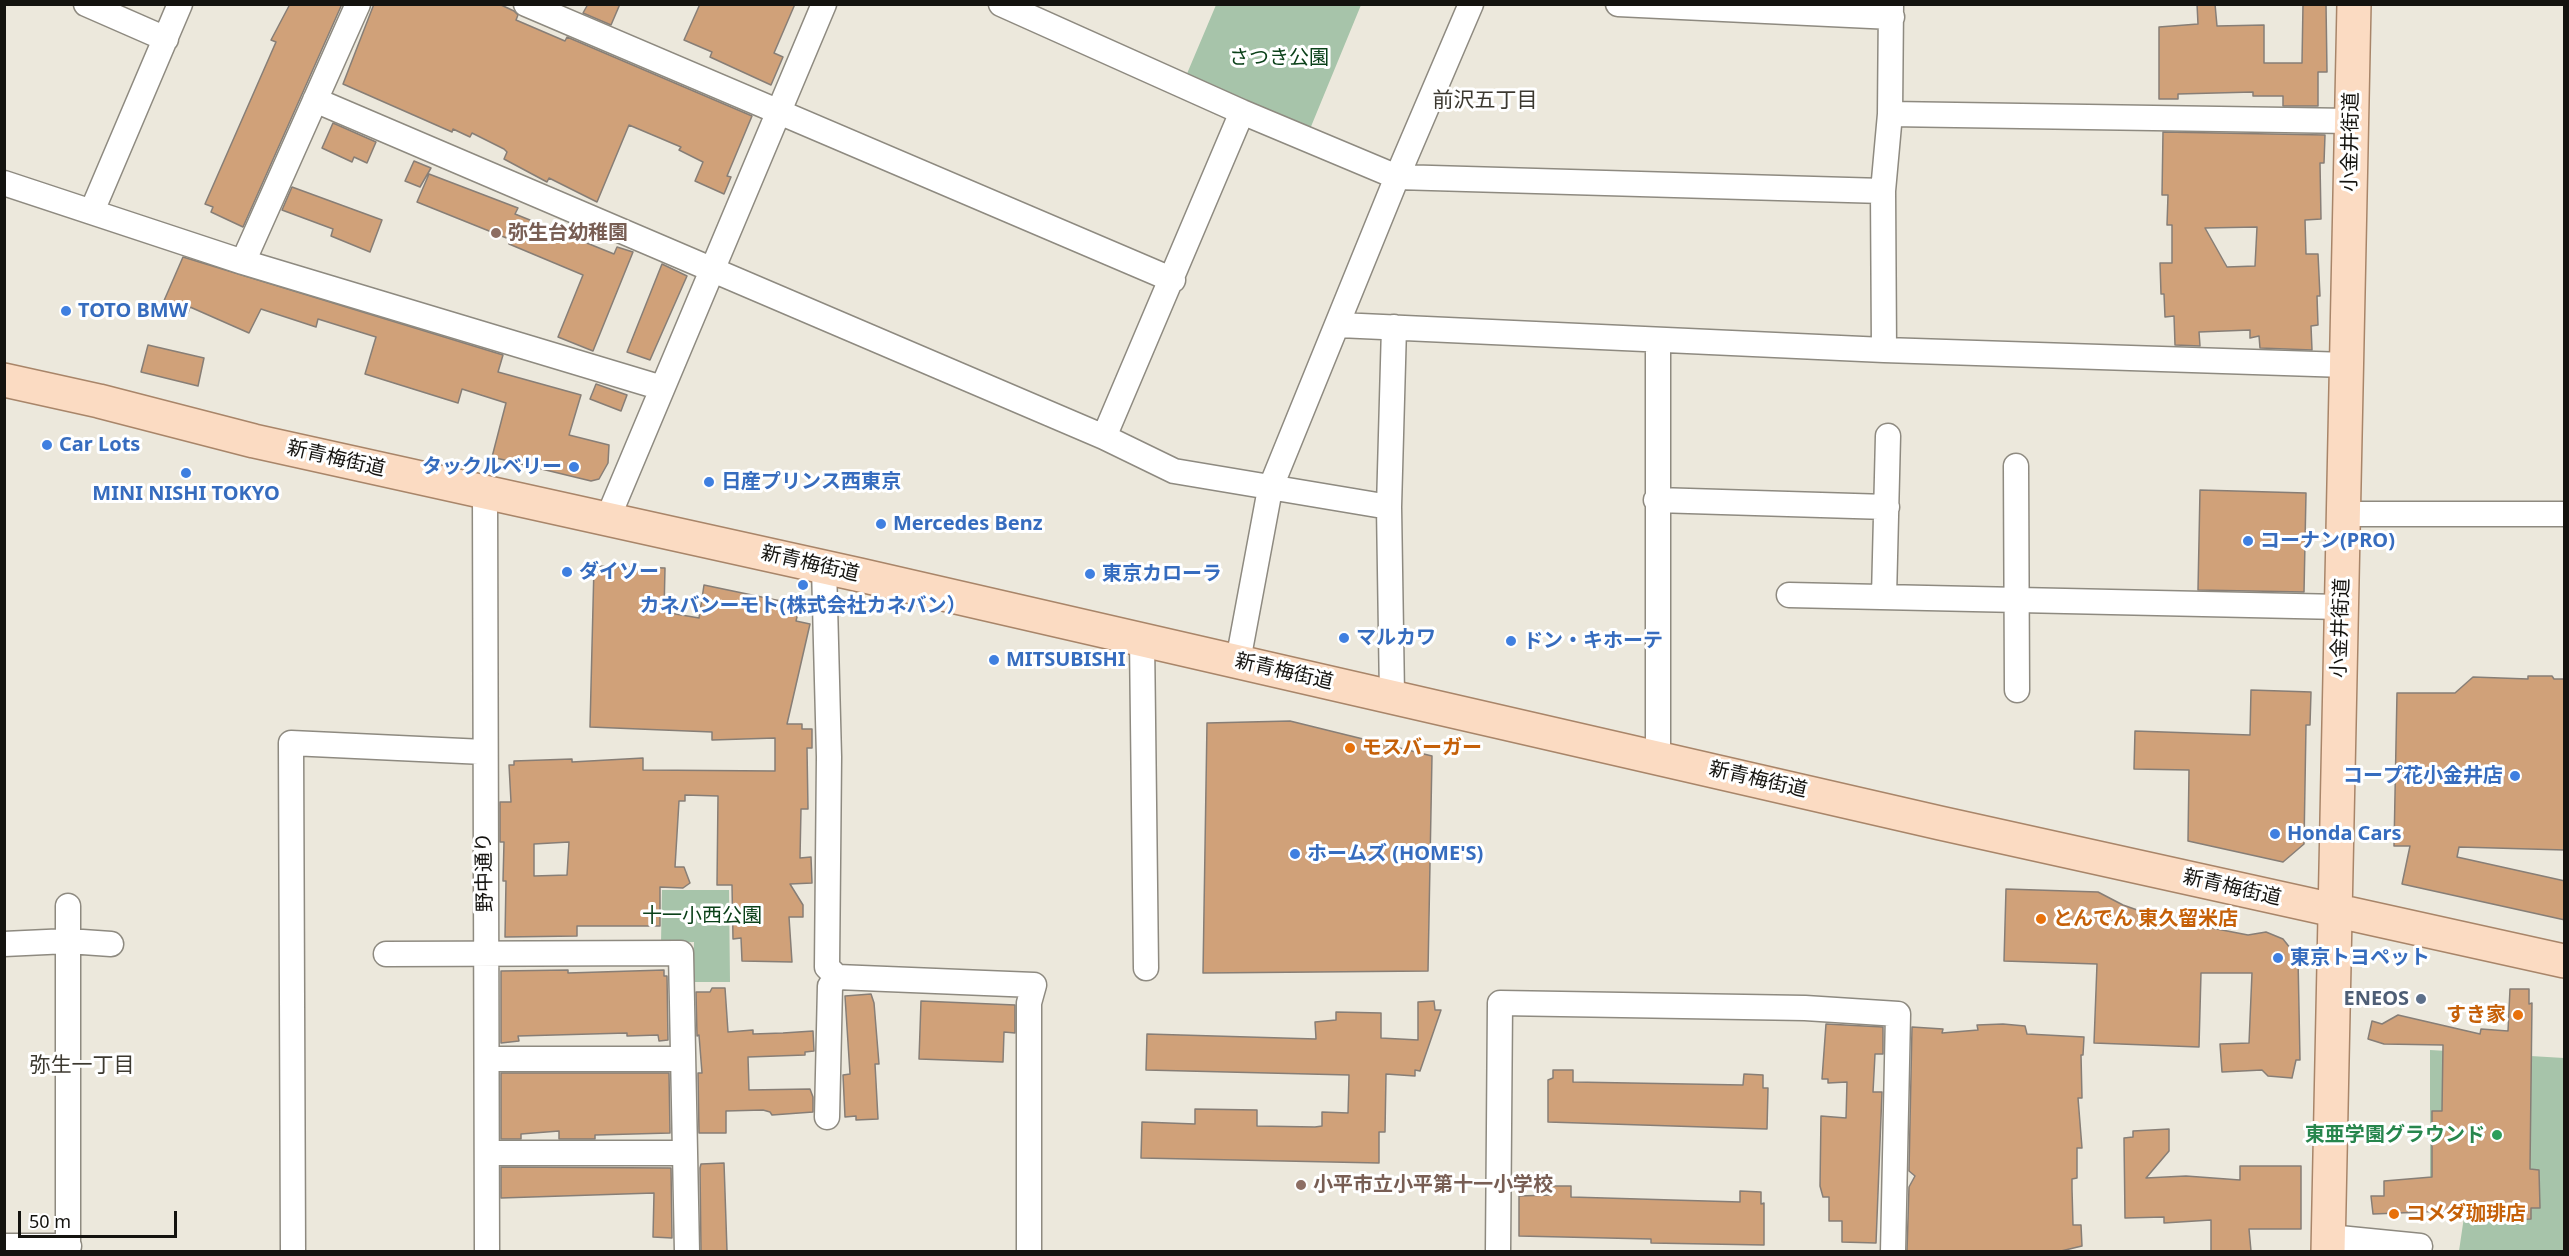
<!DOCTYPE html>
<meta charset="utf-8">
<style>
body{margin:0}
#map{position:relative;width:2569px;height:1256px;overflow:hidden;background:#ece8dc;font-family:"Noto Sans",sans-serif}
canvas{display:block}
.frame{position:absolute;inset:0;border:6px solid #14130f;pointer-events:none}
.scale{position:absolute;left:18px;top:1211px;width:159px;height:27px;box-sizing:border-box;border:3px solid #14130f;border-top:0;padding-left:8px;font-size:18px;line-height:21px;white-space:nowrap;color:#14130f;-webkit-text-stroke:4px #fff;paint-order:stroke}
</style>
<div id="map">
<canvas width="2569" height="1256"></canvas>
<div class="frame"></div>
<div class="scale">50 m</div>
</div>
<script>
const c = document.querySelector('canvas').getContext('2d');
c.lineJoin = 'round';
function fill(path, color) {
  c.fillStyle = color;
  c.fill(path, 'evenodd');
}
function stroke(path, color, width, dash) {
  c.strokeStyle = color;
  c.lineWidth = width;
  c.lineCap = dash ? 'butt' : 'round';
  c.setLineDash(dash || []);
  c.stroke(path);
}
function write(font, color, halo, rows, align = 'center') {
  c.font = font + ' "Noto Sans","Noto Sans JP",sans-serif';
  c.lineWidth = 6;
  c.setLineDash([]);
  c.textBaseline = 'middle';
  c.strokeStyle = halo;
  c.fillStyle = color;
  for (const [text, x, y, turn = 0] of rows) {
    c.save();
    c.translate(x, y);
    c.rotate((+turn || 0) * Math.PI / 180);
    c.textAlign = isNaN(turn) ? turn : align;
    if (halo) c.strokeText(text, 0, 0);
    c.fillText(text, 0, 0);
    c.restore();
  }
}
const green = new Path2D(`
 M1216,5H1361L1310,129L1186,76Z
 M662,890H729L730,982H693L694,942L661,943Z
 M2430,1050L2564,1058V1251H2459L2464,1217L2430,1213Z`);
const building = new Path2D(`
 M290,4H342L243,227L211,212L213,207L205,204L276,42L271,40Z
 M374,4H499L514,11L518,15L516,20L565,41L567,37L752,116L727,176L731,177L724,194L695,181L703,162L679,150L681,147L629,125L597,202L549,178L547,182L504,159L507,152L504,149L472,133L470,137L453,129L452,132L343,84Z
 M588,4H620L611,25L583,13Z
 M700,4H795L774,53L783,57L771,85L710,57L712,52L684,40Z
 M2197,4H2215L2217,26L2264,25V63H2302L2303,4H2326L2327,72H2318V106H2283V96H2253V92L2178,94V99H2159V27L2198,24Z
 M333,123L376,142L367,163L354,157L352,162L322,148Z
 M2163,132L2325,135L2324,163H2320L2321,219L2305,220L2306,254H2318L2320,296H2317L2318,325L2311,326L2312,350L2260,348L2259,336L2250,338V330L2199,332L2200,346L2175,345L2174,316L2165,317L2164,294H2161L2160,263H2172V225H2167L2168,195H2162ZM2257,227L2255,266L2227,267L2205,228Z
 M414,161L431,168L420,187L405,181Z
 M429,174L518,208L515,214L614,254L617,247L633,252L593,351L558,337L583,275L509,244V239L417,202Z
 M292,187L382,220L370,252L331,236L333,229L282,210Z
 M183,257L503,355L498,372L581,395L569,435L609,445L608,463L599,479L591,481L492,457L506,403L462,389L458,403L365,374L376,337L318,319L316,327L261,309L249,333L190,307L188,313L163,303Z
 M662,264L687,276L650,360L627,352Z
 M148,345L204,358L198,386L141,372Z
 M596,384L627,395L621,411L590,399Z
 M2200,490L2306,493L2304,592L2198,590Z
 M594,566L665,568L664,612L699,618L704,585L800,605L796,621L810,624L787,724H802V729H812V748H807L808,809H801L800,858L811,857L812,883L790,884L803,905V917H789L792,962L742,961L741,938L733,939L732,885H717L718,796L685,795V801H679L675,867H684L690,883L683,888L660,887V926H577V936L505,937L506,881H503L504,842H500V802H511L509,765H514V761L572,759V762L643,758V770L775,771V738L712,740V732L590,727ZM569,842L567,875L534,876V844Z
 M2528,676H2552L2554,679H2565V850L2459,847L2457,857L2565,881V920L2402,884L2410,846H2394L2397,693H2455L2473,677L2528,679Z
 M2251,690L2311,692L2310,725H2306L2304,844L2283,862L2188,841L2189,770L2134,769L2135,731L2250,735Z
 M1290,721L1432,756L1428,971L1203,973L1207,723Z
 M2006,889L2098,892L2123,905L2160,918L2248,935L2266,932L2283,939L2298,958L2300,1060H2296L2292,1078L2268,1076L2262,1070L2222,1072L2220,1044L2249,1043L2252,973H2201L2199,1047L2094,1043L2097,964L2004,961Z
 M568,970V973L664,970V976H667L668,1040L659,1041L658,1035L627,1036V1033L518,1036L519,1041L501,1043V971Z
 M712,988H725L728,1032L753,1030V1034L783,1033L813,1031L814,1051L805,1052V1055L748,1057L749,1090L810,1089L813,1097V1112L772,1115L770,1112L763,1110L726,1111V1133H699L698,1073H702L699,1035L697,1036L696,992H710Z
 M2510,989H2529V1004L2532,1003L2530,1169L2539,1170L2540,1208H2531V1219L2499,1220L2498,1209L2373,1214L2371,1196H2384V1181L2432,1177V1111H2442L2443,1045L2384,1044L2368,1039L2372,1021L2382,1024L2398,1015L2480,1034L2481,1029L2508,1031Z
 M871,994L874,1003L879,1064H875L878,1119L856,1120V1116L845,1117L843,1075L850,1074L845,996Z
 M921,1001L1015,1005V1033L1004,1032L1003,1062L919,1059Z
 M1434,1001L1435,1010H1441L1420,1071L1415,1070V1076L1386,1074L1385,1132H1379V1163L1141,1158L1142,1122L1195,1124V1109L1257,1110V1126L1315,1127L1322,1126V1112L1348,1113L1349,1075L1146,1070L1147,1034L1316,1039L1315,1022L1336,1020V1012L1381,1013V1038L1418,1040V1002Z
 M1826,1024L1883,1027V1054H1875L1873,1092H1882L1876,1243L1842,1242V1221H1829V1197H1823L1820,1186L1821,1116L1846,1118L1847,1082L1828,1083V1079H1822Z
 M2003,1024L2025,1026L2027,1034L2084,1037L2083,1055H2081L2082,1098H2078L2082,1148H2077V1178L2072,1179V1189L2073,1225H2081L2082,1246L2061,1251H1907L1909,1187L1915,1176L1909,1171L1912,1027L1943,1029L1942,1033L1978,1030L1977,1025Z
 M1553,1070H1573V1082L1743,1085L1744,1074L1763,1075V1088H1768L1767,1129L1548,1122V1080L1553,1078Z
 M501,1073H669L670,1133L595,1135V1139H559V1131L521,1134V1139H501Z
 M2169,1129V1151L2146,1178L2186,1176L2240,1180V1166H2301V1229H2249L2251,1251H2211V1220L2164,1223V1217L2125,1218L2124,1138L2133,1137V1131Z
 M724,1163L727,1251H701L700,1168L701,1164Z
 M501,1167L671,1168L672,1238L653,1237L654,1193L501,1198Z
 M1551,1186H1571V1197L1740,1202V1191L1761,1192V1204L1764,1203V1245L1651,1243V1239L1519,1236V1196L1551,1195Z`);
const street = new Path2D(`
 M86,4L166,39
 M526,4L1173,280
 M1001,4L1242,112L1397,177L1883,191
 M1618,4L1892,17
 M315,100L1104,437L1174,471L1389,507
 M1890,114L2351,121
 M4,183L243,262L662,388
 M92,211L180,4
 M243,262L358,4
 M1339,325L1884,350L2346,365
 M1884,350L1883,191L1890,114L1891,4
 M1104,437L1242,112
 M2016,466L2017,690
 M485,493L487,1252
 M1656,500L1887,507
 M2344,514H2564
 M607,520L824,4
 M824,567L829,757L827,967L837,977L1034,985L1029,1003V1252
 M1789,595L2341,607
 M1884,597L1888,436
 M1142,639L1146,968
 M1238,661L1270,489L1397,177L1471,4
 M1392,696L1389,507L1394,327
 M1658,756V340
 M4,944L68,941L111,944
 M386,954L681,953L687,1252
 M487,1059H683
 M827,1117L830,986L837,977
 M488,1153H685
 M2329,1237L2420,1246
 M4,1246H69
 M68,1252V906
 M293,1252L291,743L484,752
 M1498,1252L1500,1003L1805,1008L1898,1014L1893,1252`);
const primary = new Path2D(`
 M4,380L99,401L254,441L860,575L1940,823L2564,961
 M2328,1252L2354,4`);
const markers = [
 [496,233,6,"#8d6e63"],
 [66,311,6,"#3f7fe0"],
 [47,445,6,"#3f7fe0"],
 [574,467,6,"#3f7fe0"],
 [186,473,6,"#3f7fe0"],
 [709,482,6,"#3f7fe0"],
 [881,524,6,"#3f7fe0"],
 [2248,541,6,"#3f7fe0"],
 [567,572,6,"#3f7fe0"],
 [1090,574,6,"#3f7fe0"],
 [803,585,6,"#3f7fe0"],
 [1344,638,6,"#3f7fe0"],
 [1511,641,6,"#3f7fe0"],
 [994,660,6,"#3f7fe0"],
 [1350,748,6,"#e8710a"],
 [2515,776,6,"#3f7fe0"],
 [2275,834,6,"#3f7fe0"],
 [1295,854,6,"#3f7fe0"],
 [2041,919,6,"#e8710a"],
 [2278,958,6,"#3f7fe0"],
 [2421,999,6,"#5c6f8a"],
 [2518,1015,6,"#e8710a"],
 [2497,1135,6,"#2e9e5b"],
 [1301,1185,6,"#8d6e63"],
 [2394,1214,6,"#e8710a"]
];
const parkNames = [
 ["さつき公園",1279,58],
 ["十一小西公園",702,916]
];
const streetNames = [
 ["小金井街道",2351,142,-89],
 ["新青梅街道",336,459,13],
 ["新青梅街道",810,564,13],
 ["小金井街道",2341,628,-88],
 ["新青梅街道",1284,672,13],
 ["新青梅街道",1758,780,13],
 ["野中通り",485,872,-91],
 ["新青梅街道",2232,888,13]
];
const educationNames = [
 ["弥生台幼稚園",508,233],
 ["小平市立小平第十一小学校",1313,1185]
];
const shopNames = [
 ["TOTO BMW",78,311],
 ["Car Lots",59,445],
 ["タックルベリー",562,467,"right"],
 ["日産プリンス西東京",721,482],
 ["MINI NISHI TOKYO",186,494,"center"],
 ["Mercedes Benz",893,524],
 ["コーナン(PRO)",2260,541],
 ["ダイソー",579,572],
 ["東京カローラ",1102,574],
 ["カネバンーモト(株式会社カネバン）",803,606,"center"],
 ["マルカワ",1356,638],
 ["ドン・キホーテ",1523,641],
 ["MITSUBISHI",1006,660],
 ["コープ花小金井店",2503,776,"right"],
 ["Honda Cars",2287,834],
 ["ホームズ (HOME'S)",1307,854],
 ["東京トヨペット",2290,958]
];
const foodNames = [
 ["モスバーガー",1362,748],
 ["とんでん 東久留米店",2053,919],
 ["すき家",2506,1015,"right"],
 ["コメダ珈琲店",2406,1214]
];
const serviceNames = [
 ["ENEOS",2409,999]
];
const leisureNames = [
 ["東亜学園グラウンド",2485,1135]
];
const neighbourhoodNames = [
 ["前沢五丁目",1485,101],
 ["弥生一丁目",82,1066]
];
fill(green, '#a7c4aa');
fill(building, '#d0a179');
stroke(building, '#877e76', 1.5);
stroke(street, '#8e8a80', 27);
stroke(primary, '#a88569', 36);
stroke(street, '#fff', 24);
stroke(primary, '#fbdbc2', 33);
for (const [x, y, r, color] of markers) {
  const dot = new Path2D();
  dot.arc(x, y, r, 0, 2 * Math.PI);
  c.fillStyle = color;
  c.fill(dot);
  stroke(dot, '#fff', 2);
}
write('20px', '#0b4119', '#fff', parkNames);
write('20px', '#14130f', '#fff', streetNames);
write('bold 20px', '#785e54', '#fff', educationNames, 'left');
write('bold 20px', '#366cbe', '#fff', shopNames, 'left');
write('bold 20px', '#c56008', '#fff', foodNames, 'left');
write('bold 20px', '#4e5e75', '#fff', serviceNames, 'right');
write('bold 20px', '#27864d', '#fff', leisureNames, 'right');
write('21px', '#3c3930', '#fff', neighbourhoodNames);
</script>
